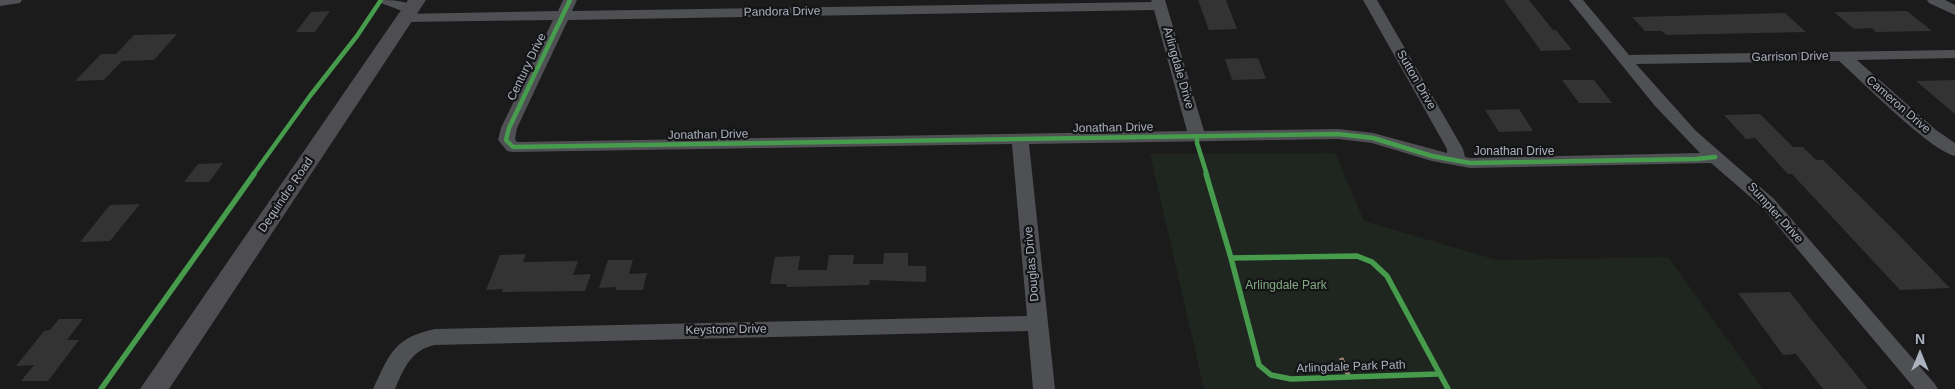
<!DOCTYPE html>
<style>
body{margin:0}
#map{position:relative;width:1955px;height:389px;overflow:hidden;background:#1b1b1b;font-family:Helvetica,sans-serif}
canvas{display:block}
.north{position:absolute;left:1895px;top:329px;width:50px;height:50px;-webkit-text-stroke:4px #151518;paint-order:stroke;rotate:0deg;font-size:14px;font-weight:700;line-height:20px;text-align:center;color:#abb1bd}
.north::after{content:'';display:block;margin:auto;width:18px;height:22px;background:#abb1bd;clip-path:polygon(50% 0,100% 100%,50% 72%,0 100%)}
</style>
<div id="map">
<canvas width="1955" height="389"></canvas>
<div class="north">N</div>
</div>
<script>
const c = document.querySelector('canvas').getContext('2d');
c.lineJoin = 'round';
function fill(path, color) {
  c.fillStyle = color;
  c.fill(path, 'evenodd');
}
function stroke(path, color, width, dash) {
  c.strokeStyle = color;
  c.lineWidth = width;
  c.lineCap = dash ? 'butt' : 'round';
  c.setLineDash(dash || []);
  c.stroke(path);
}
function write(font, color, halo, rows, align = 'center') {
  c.font = font + ' Helvetica,sans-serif';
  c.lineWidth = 4.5;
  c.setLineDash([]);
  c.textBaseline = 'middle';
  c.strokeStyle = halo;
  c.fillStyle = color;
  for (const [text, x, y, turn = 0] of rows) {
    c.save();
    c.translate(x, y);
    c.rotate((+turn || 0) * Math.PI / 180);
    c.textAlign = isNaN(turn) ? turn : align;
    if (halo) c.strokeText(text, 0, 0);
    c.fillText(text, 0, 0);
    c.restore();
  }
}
const green = new Path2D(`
 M1335,153L1364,221L1497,260L1668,257L1763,389H1204L1150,154Z`);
const building = new Path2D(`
 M1198,0H1226L1237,29L1209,30Z
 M1504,0H1529L1553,30H1556L1572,50L1541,51Z
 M330,11L315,32H296L311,12Z
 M1907,11L1932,31L1876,32L1872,28L1854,29L1834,12Z
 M1785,13L1806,32L1666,35L1662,31H1645L1632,17Z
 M177,34L154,60L122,61L104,80L75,81L101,54H116L134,35Z
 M1258,58L1266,79L1232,80L1225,59Z
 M1562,80H1594L1612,103H1579Z
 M1955,80V114L1916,81Z
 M1519,109L1533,131L1499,132L1485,110Z
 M1760,114L1793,147H1803L1816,160H1823L1897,233L1950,288L1900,290L1792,174H1788L1755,138L1746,139L1724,115Z
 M223,163L209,182H184L198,164Z
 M140,204L110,241L80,242L110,205Z
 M884,253H908V266H926V282L870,280L869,285L787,287V284H770L775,257L800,256L798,270H827L829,255H854L853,264H883Z
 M526,254L523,262L578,261L573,275L591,274L585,291L502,292L503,289L486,290L500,255Z
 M608,260H633L629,274L647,273L643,290H616V287L599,288Z
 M1790,292L1810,318L1868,389H1823L1796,354L1783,355L1738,293Z
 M59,319H83L67,340H79L48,381H21L34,365L16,366L44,331L50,330Z`);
const minor = new Path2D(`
 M0,0H22L20,3L0,6Z
 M379,0C392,0 408,0 417,9L415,12H405L381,3Z
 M563,0H577L572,11L1152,2L1151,0H1165L1204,131L1338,129L1373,133L1447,153V149L1363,0H1377L1463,149L1465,157L1470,158L1700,153L1655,106L1569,0H1583L1629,55L1955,50V58L1857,60L1936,130L1955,143V156C1928,149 1863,82 1839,61L1636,64L1696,131L1774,199L1934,383L1938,389H1915L1762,207L1711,163L1470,168L1432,161L1372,143L1338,139L1029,144L1055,389H1033L1028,331L435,345C411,350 404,368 395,389H373C390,353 394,338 435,329L1027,316L1012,144L513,152L507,151L498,140L501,128L553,20L404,22L399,21L397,18L399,15L404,14L558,11ZM1154,10L1187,131L517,142L515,139L517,128L568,20Z
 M1927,0H1945L1955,5V15L1929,3Z`);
const secondary = new Path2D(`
 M408,0H426L169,389H140Z`);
const quiet = new Path2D(`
 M1341,358L1349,377`);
const cyclewayFar1 = new Path2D(`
 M570,0L509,128L506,140L513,147L1338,134L1373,138L1432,156L1470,163L1696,159L1715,157
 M1197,136V143L1207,175
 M253,175L310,96L357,36L381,0`);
const cycleway = new Path2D(`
 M1206,174L1231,258L1357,256L1372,262L1387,276L1448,389
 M1231,258L1259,365L1271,375L1291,379L1438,374
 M101,389L254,174`);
const streetNames = [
 ["Pandora Drive",782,12,-1],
 ["Garrison Drive",1790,57,-1],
 ["Century Drive",527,67,-64],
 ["Arlingdale Drive",1178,68,74],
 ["Sutton Drive",1416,80,60],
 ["Cameron Drive",1898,105,41],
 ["Jonathan Drive",1113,128,-1],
 ["Jonathan Drive",708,135,-1],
 ["Jonathan Drive",1514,152],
 ["Dequindre Road",286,195,-56],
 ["Sumpter Drive",1775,213,48],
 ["Douglas Drive",1032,264,-95],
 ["Keystone Drive",726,330,-1],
 ["Arlingdale Park Path",1351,367,-2]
];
const parkNames = [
 ["Arlingdale Park",1286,286]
];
fill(green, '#1e261f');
fill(building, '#333334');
fill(minor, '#4f5054');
fill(secondary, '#4e4e52');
stroke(quiet, '#a5887d', 4.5, [8, 4.5]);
stroke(cyclewayFar1, '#469c4c', 4.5);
stroke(cycleway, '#469c4c', 5.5);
write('12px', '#abb1bd', '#151518', streetNames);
write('12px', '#81aa81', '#151518', parkNames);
</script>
